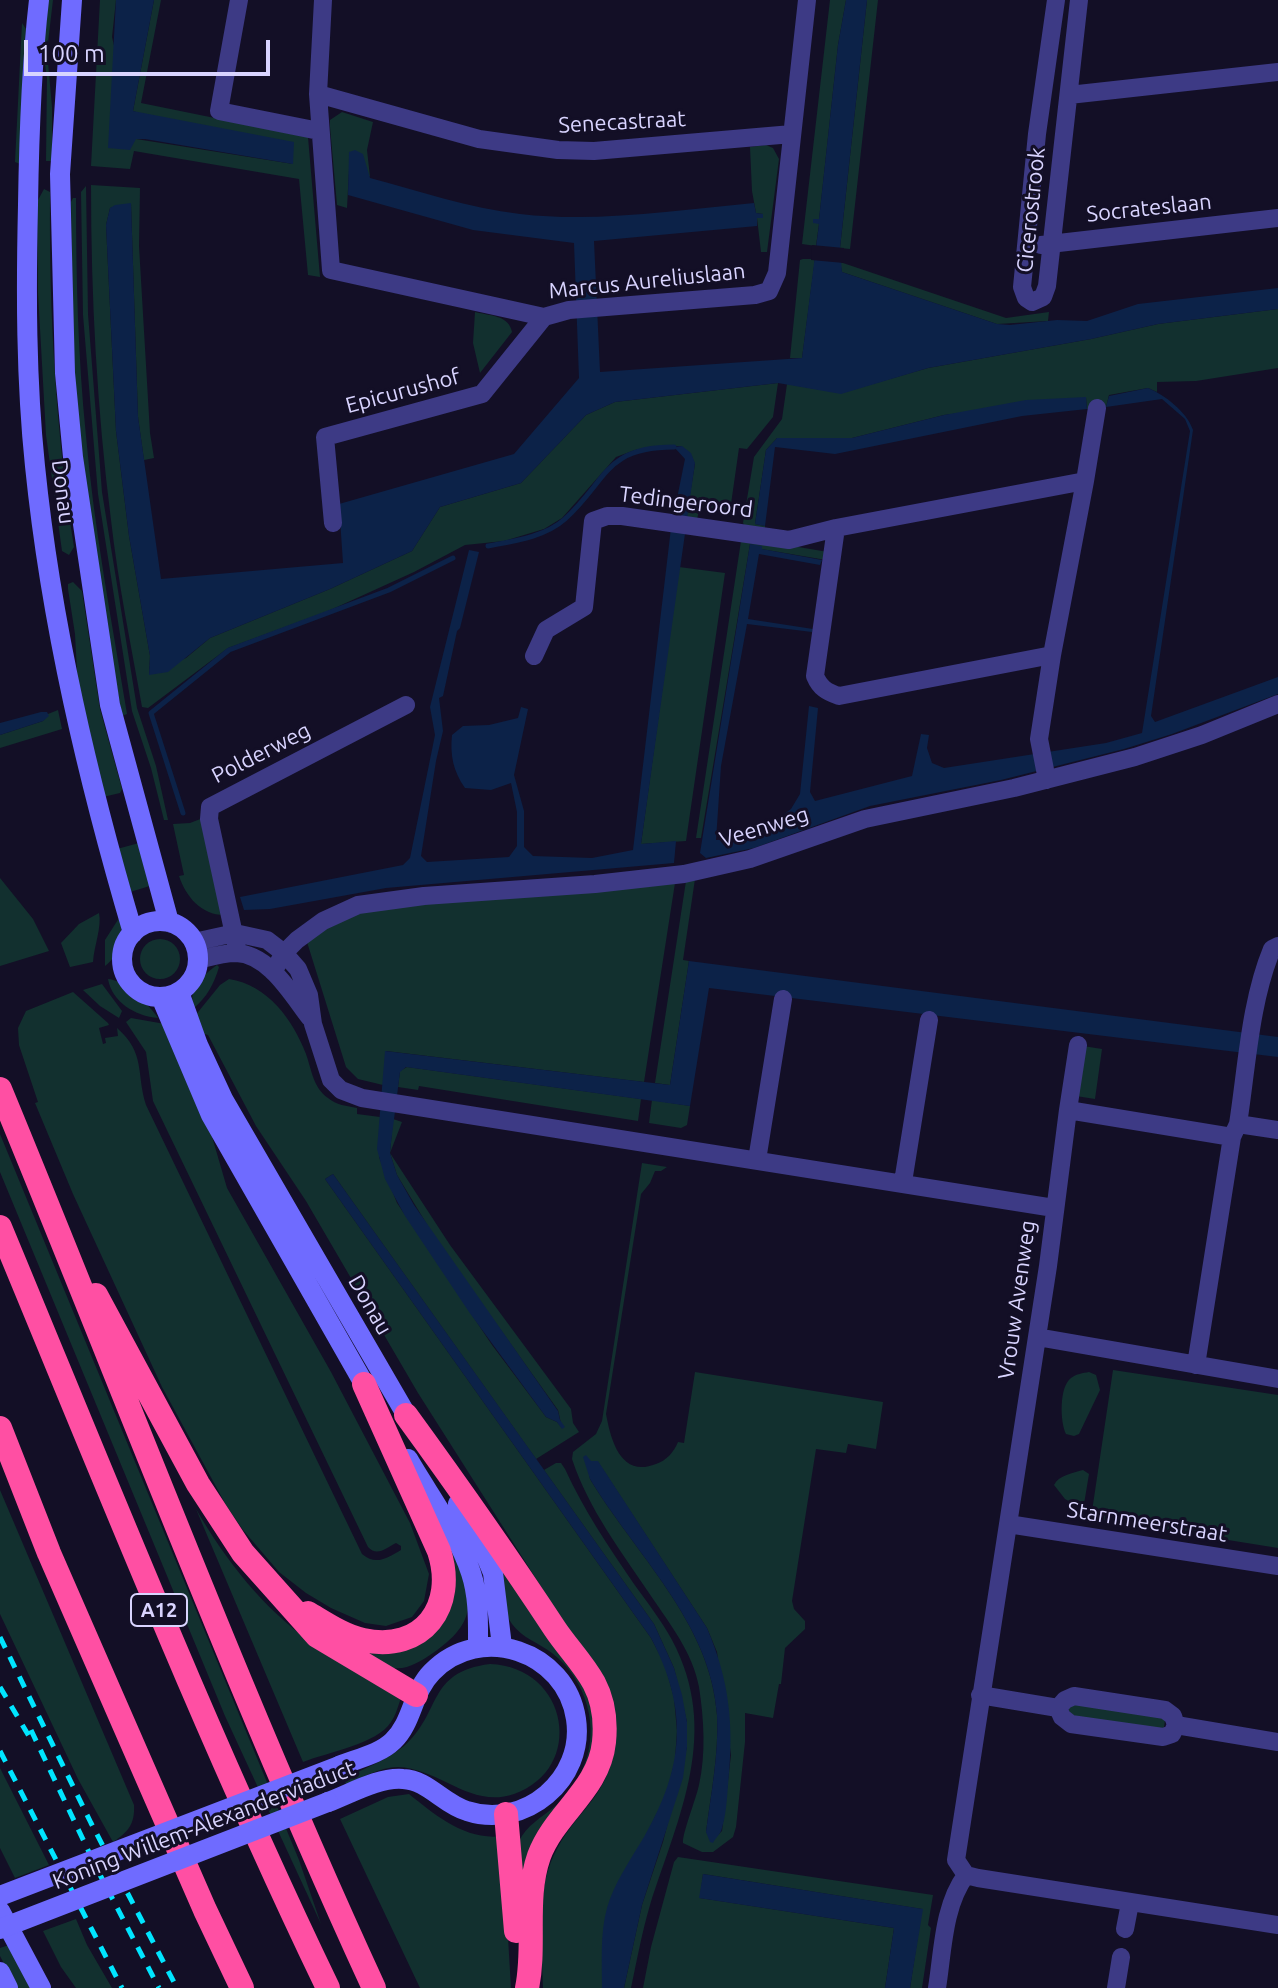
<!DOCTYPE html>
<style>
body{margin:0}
#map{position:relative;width:1278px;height:1988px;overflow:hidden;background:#130f26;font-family:Ubuntu,sans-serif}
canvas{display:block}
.scale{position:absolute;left:24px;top:40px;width:246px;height:36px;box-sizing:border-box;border:4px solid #d9d4ff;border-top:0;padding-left:10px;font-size:24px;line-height:28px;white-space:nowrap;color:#d9d4ff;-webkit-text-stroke:6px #130f26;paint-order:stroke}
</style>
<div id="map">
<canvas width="1278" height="1988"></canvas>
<div class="scale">100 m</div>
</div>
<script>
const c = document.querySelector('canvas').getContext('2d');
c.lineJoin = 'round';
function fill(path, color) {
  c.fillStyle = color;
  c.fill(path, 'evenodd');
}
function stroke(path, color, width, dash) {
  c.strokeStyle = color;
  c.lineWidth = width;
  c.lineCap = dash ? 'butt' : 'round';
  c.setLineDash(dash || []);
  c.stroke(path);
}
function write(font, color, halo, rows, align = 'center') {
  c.font = font + ' Ubuntu,sans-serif';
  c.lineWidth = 6;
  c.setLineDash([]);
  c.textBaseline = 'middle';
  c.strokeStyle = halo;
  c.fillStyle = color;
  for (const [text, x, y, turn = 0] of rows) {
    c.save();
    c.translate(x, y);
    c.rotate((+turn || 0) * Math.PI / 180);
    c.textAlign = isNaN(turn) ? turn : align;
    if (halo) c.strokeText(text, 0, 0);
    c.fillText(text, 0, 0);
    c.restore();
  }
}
const green = new Path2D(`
 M47,0H53L47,51L52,107V161H46L47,78L42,44Z
 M100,0H116L112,37L136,139L293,164L133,111L154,0H161L141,103L308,137L320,277L308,275L299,179L134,151L130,169L91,166Z
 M830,0H846L838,45L819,220L814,219L819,224L816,246L802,244Z
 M867,0H878L850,249L840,248Z
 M22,23L26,29L20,164L15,162Z
 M342,112L373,122L367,150L370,177L350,152L347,208L337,205L330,127V120Z
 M766,145L773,148L779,159L767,252H761L757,218L763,214L756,213L752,191L750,147Z
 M91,185L140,188L139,246L150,433L154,458L144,460L138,417L131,204L110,208L106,225L116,431L129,536L150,656L149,674L186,658L210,638L330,589L412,551L440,507L521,483L586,415L615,402L778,383L773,417L747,449L739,448L730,511L700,507L697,519L686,518L695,464L690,453L681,446H659L635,450L616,457L562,518L544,529L504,541L465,545L414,572L326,612L228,648L148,708L142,707C131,645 118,583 111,520C97,409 91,298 91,185Z
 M86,186L88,314L102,492L137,708L156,766L168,820H164L151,768L132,711L98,494L83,315L81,192Z
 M44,189L50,192V197C49,314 56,432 74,547L69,555L62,551L46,435L38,293L37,208L38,200Z
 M73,198H76C76,278 78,357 86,436C94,529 112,622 127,714L122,716L91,536L74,380L71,202Z
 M803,259H815L802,358H790L800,260Z
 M840,262L1006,318L1049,312L1048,321L997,324L842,272Z
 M1278,309V368L1196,381L1157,382V392L1148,388L1109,395L1106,407L1087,409L1086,398L944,415L852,438H777L766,450L755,524L765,526V530L745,526L743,523L754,457L782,419L787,384L841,393L928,368L1091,339L1158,324Z
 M475,312C490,316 509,315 512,332L480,373L473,343Z
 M745,538L828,552L826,560L761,549L750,544L701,838H696L741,541Z
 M679,567L725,573L686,841L641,844Z
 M73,582L82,591L100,709L122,789L120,793L103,797L79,709L75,634L68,589V584Z
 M58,710L62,729L0,748V735L43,721L48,714Z
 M203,818L226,915C202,916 186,897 179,876L184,875L173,824L190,823Z
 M139,843L153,885L127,893L117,849Z
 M0,878L33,919L49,951L0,966Z
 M695,879L683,960L689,961L670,1085L655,1083L686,881Z
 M675,883L644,1082L386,1051L383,1085L358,1079L346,1067L307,942L326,927L365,910L515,895Z
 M99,913C102,927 94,946 93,962L70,967L61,943L79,924Z
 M121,915C123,932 121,955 105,966V940Z
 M140 959a20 20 0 1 1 40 0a20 20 0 1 1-40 0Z
 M217,965L219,967C214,984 207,997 194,1008C187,989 202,976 217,965Z
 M108,979C122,979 151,1006 158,1018C135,1016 112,1002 108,979Z
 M229,979C268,985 293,1020 306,1054C312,1071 313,1087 328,1098C336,1105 347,1106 357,1108V1114L380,1117L379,1157L397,1203L492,1345L546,1417L557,1422L562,1428L558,1410L437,1241L397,1175L390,1153L393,1119L402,1122L390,1153L450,1245L571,1409L573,1423L579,1432L536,1459L333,1174L325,1179L651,1638L665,1665L674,1698L677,1731L675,1760L667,1793L651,1825L602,1953V1988H543C542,1942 534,1889 558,1847C577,1812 602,1800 613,1757L561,1618L418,1393L306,1201L256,1126L208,1035L201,1033L194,1017L220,985Z
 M102,984L122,1011L119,1018L100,1006L83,990Z
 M73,992L108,1023L109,1025L99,1028L103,1044L106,1043L105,1038L118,1036L117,1028C146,1053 136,1074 146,1105L362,1554C376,1566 387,1558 401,1550V1546L396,1543C386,1548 377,1557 368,1547L153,1101L146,1052L126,1022L131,1018L165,1024L208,1123L227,1188L331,1372L410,1523L429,1574L424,1601L412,1617L386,1626L365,1623L331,1608L306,1593L279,1572L243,1530L226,1505L162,1387L73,1194L35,1103L38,1102L19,1045L18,1028L26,1011Z
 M1083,1046L1102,1049L1095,1099L1076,1096Z
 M407,1067L641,1099L638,1121L419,1086L418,1090L398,1087L400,1071Z
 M652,1100L690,1106L687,1125L681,1128L649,1123Z
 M0,1134L299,1860L321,1924L225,1716L0,1172Z
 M642,1163L667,1167L661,1171H655L650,1183L641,1194L606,1414C611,1441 621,1478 656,1464C666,1461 674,1452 678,1442L684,1443L695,1372L883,1402L876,1449L848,1444L846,1453L816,1449L792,1601L794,1609L805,1621V1629L785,1648L781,1684H779L773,1718L745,1713V1742L736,1827L733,1837L713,1852H702L683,1843C682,1834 696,1799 699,1785C706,1754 704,1719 699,1687C693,1653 670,1624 651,1596C621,1551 589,1510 572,1459L573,1452L596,1434L602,1421ZM591,1461L598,1462L707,1628L717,1652L731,1755L722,1831L714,1839L706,1832C711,1793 719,1754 717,1715C711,1623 635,1554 590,1479L587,1464Z
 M1113,1370L1278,1395V1548L1091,1518Z
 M1089,1372L1096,1375L1100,1390L1079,1434L1074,1436L1066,1434C1060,1422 1059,1387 1071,1378C1076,1374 1083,1373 1089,1372Z
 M556,1463H561L565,1469C584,1510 608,1546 634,1584C647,1602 661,1620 672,1640C721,1732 679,1815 650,1905C642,1932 637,1960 631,1988H624L642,1905L663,1842L687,1747V1722L674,1668L654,1624L544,1470Z
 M1083,1470L1089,1474L1084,1504L1078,1506L1065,1499L1054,1485C1059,1475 1073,1473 1083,1470Z
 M0,1490L134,1805C135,1824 128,1832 113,1842L78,1779L0,1614Z
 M196,1509C226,1561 263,1608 312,1643C341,1663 372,1680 401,1698C398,1706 396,1715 391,1722C377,1744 328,1752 303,1762Z
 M447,1541C470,1590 486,1617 433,1653C421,1661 408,1670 393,1668C378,1666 337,1637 322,1629L415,1642Z
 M495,1553L591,1697L595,1746L524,1888L519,1841C527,1825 541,1818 554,1807C567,1798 577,1783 583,1768C601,1728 586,1679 552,1653C539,1643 522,1638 512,1624C499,1605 499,1575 495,1553Z
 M490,1664C569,1667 586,1769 514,1794C471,1809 441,1769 398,1767C381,1767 361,1778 346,1784L344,1779C363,1769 387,1760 404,1746C442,1713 426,1672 490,1664Z
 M1073,1703L1162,1715L1165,1720L1164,1727L1160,1730L1070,1716L1068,1706Z
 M0,1768L49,1865L15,1878L0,1848Z
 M409,1794C435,1815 466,1841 502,1836L511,1988H420L340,1819L388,1797Z
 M678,1857L933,1895L928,1925L931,1928L922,1988H910L922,1909L703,1874L700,1898L894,1928L885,1988H643L651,1947L674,1862Z
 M76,1919L87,1945L112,1988H76L61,1967L43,1931Z
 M9,1945L32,1988H17L0,1956V1948Z`);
const water = new Path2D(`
 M116,0H154L133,111L294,142L293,164L145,139H136L130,150L108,148Z
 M846,0H867L840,248L842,272L997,324L1010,325L1057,320L1087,321L1138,304L1278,288V309L1158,324L1091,339L928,368L841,394L778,383L615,402L586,415L521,483L440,507L412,551L330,589L210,638L168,672L149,675L150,656L129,536L116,431L106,225L110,208L115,205L131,203L138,417L161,579L343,563L339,504L514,454L579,378L574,243L473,230L348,195L349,152L355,150L363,154L370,178C419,191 469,208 520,214C597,223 677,210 754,203L756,213L763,214V218H757V226L594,241L600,372L802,358L819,224L813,223V219H819L838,45Z
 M1148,388C1165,395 1187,412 1193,430L1151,716L1155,722L1278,677V694L1172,734L1124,749L1001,780L870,806L754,848L706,858L700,853L750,544L762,546V549L822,560L820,565L759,554L748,619L813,629L812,632L747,624L721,766L716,840L752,838L791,809L800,794L809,706L818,708L810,792L815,801L912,776L921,734L929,735L927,748L932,763L944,768L1106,743L1142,733L1190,431L1185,419L1162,399L1106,407L1109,396Z
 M1086,397L1087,409L1022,416L835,454L775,447L765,526L755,524L766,450L777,438H852L944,415L1026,400Z
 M682,446L691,453L695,463L641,844L676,841L674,863L386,888L270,909L244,910L240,897L403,865L410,858L435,735L430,707L469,550L479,552L460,628L457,631L443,696L439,698L443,731L436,761L421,856L427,862L509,857L517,846V812L511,783L491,790L465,788C453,771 450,755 452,735L463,726L489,725L518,718L521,707L528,709L514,775L524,811V847L533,856L592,858L633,850L671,528L685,459L674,447Z
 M41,712H47L49,716L43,721L0,735V723Z
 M689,961L1278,1037V1057L709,988L690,1106L406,1067L400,1072L391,1143L390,1153L397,1175L414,1205L558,1411L560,1420L565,1427L562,1429L557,1422L546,1417L469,1312L405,1216L385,1179L377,1149L385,1051L670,1085Z
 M333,1174L654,1624L674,1668L682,1695L687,1722V1747L683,1778L642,1905L624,1988H602C602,1962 600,1933 607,1908C614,1883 631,1859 644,1837C684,1768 689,1710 651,1638L325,1179Z
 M586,1455L591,1461H598L707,1628C730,1682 734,1726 728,1785C727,1799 726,1815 722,1828C721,1834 715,1838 713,1843L710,1842L706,1832C711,1793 719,1754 717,1715C711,1623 635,1554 590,1479L583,1457Z
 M703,1874L923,1909L910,1988H885L894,1928L699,1898Z`);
const pier = new Path2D(`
 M812,245L844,248V263L811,260Z`);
const stream = new Path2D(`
 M488,546C514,541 545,537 565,519C608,480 604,447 674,447
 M183,813L151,713L229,650L389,590L453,558`);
const minor = new Path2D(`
 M239,0L219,111L319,131
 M323,0L318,94L331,270L544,317L569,310L755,295L769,291L777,273L807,0
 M1056,0L1037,134L1022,287L1026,298L1032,302L1043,297L1047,286L1079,0
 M318,94L479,139L558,150L594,151L792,134
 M1069,95L1278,72
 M1041,245L1278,218
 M1085,481L1052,655L839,696C827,692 820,688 815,676L836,528Z
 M1085,481L1097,408
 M333,523L325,437L482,394L544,317
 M534,656L546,630L584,607L593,521L607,516H622L789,540L836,528
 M1047,780L1039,739L1052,655
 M194,942L235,933L267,940L284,953L298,969L309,995L313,1024L331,1080L341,1090L362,1098L1054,1208
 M238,953L209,819L210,807L406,705
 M198,960C210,957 223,953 236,953C269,954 292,995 310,1018
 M273,972L284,953L297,940L323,921L358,905L424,896L595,884L684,874L750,859L865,819L1014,788L1135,757L1202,735L1278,704
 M1068,1110L1078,1045
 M1238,1124L1278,1130
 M1232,1137L1068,1110L1048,1266L956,1860L966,1875L978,1878L1278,1925
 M757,1160L783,999
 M903,1182L929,1020
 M1037,1337L1278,1379
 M1196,1365L1232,1137L1238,1124C1247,1066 1250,1002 1272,949L1278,946
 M1008,1524L1278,1566
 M980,1695L1058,1708L1062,1717L1071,1724L1163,1737L1172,1734L1176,1725
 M1058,1708L1065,1700L1074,1696L1165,1710L1173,1716L1176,1725
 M1176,1725L1278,1742
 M1125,1929L1130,1903
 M937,1988C943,1951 943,1906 966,1875
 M1116,1988L1121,1957`);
const secondary = new Path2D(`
 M39,0C31,68 29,137 28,205C26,292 26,379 35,466C51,624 88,780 133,933
 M72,0L60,174L65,373L73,457L110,705L169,922
 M122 959a38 38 0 1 1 76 0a38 38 0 1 1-76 0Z
 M179,992L198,1045L223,1099L414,1428
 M161,997L211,1115L371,1396
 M408,1459C428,1494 459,1535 471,1573C479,1597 478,1623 478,1648
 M458,1504L482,1546L493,1573L502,1646
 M328,1802C350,1794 378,1777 403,1779C428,1780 443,1804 467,1811C525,1830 585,1779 576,1719C566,1651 480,1622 432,1672C412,1692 413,1722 393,1741C380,1754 356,1759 339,1766
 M0,1911L41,1988
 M0,1972L8,1988`);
const motorway = new Path2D(`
 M0,1089C124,1389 238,1693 374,1988
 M0,1227C106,1482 208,1739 328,1988
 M96,1295L198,1484L243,1553L317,1636L416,1695
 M406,1415C457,1485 507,1556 555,1629C567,1647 583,1663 594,1683C603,1700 606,1722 604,1742C599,1790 555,1813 539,1856C524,1899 536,1945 527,1988
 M0,1428L49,1553L205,1910L242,1988
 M308,1613C325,1623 344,1636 363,1640C423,1653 457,1606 439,1551L364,1384
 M506,1814L516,1931`);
const rail = new Path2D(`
 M0,1637L91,1823L177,1988
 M0,1687L33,1743
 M31,1730L98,1871L159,1988
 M0,1751L122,1988`);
const secondaryBridge = new Path2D(`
 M0,1896L339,1766
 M0,1929L328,1802`);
const shields = [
 [159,1610,56]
];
const shieldNames = [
 ["A12",159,1610]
];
const streetNames = [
 ["Senecastraat",622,122,-3],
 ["Socrateslaan",1149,208,-6],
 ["Cicerostrook",1031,210,-84],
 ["Marcus Aureliuslaan",647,281,-6],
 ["Epicurushof",403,391,-15],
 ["Donau",63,492,83],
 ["Tedingeroord",686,502,7],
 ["Polderweg",261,753,-27],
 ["Veenweg",764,827,-17],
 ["Vrouw Avenweg",1017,1300,-82],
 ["Donau",370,1305,60],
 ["Starnmeerstraat",1147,1522,9],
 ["Koning Willem-Alexanderviaduct",204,1825,-21]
];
fill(green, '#12302f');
fill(water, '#0c2248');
fill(pier, '#130f26');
stroke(stream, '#0c2248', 5);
stroke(minor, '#3d3a85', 18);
stroke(secondary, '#6f6bff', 20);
stroke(motorway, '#ff4fa3', 24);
stroke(rail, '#00e5ff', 5, [12, 10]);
stroke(secondaryBridge, '#6f6bff', 20);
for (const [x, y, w] of shields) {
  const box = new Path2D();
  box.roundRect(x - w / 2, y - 16, w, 32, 6);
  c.fillStyle = '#130f26';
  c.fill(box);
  stroke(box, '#d9d4ff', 2);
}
write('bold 20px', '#d9d4ff', null, shieldNames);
write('22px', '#d9d4ff', '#130f26', streetNames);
</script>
